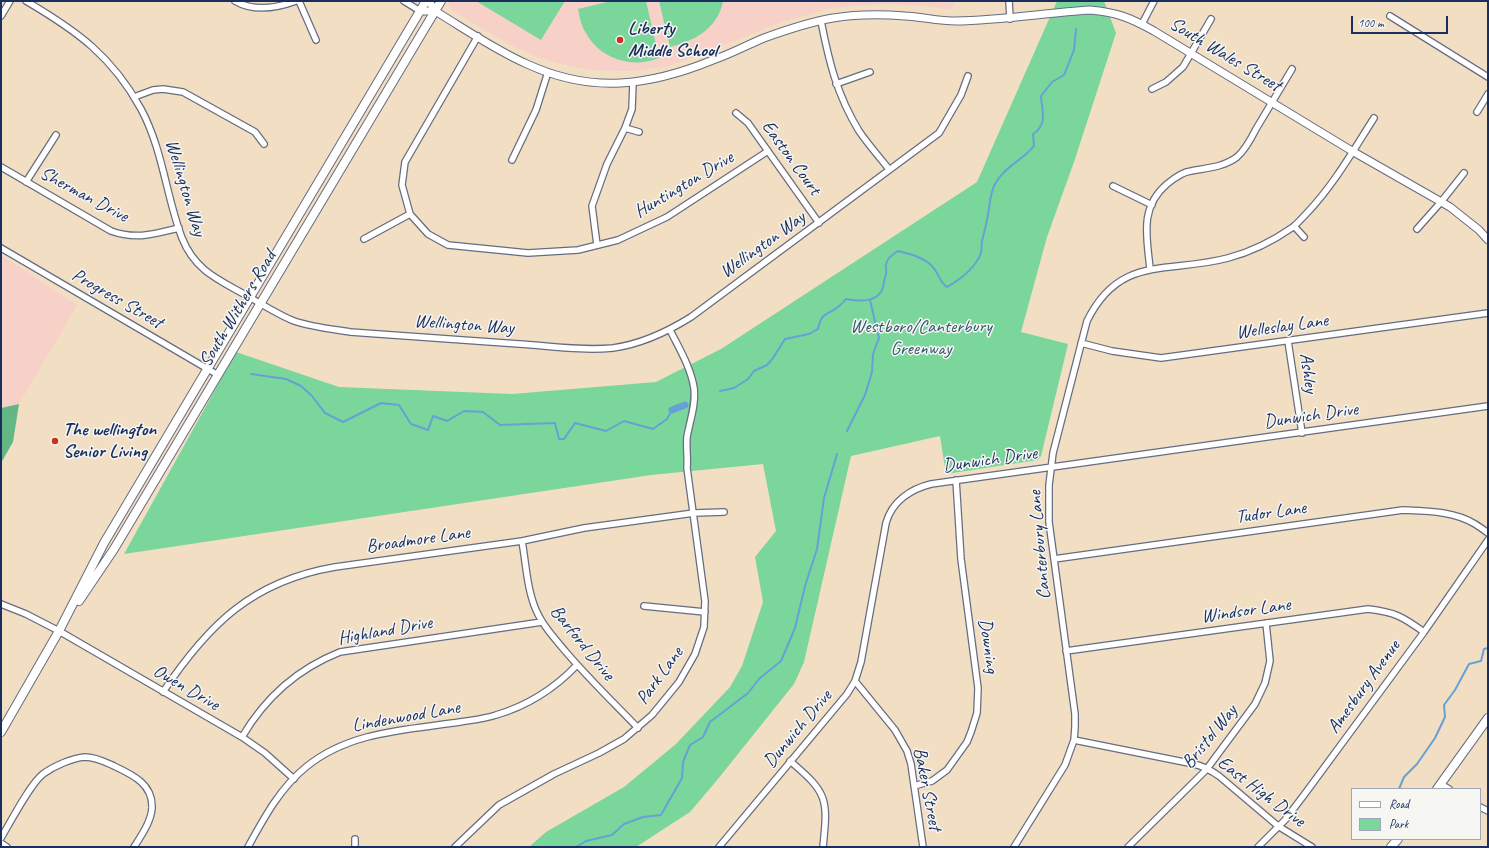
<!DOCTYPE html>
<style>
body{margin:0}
#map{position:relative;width:1489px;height:848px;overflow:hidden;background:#f2dec3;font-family:Caveat,sans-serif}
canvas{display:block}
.frame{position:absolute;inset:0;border:2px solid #1b2f5e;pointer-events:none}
.legend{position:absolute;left:1351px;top:788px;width:130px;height:52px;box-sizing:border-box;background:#f6f6f2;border:1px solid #9ea6b7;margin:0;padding:5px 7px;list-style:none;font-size:12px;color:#1b2f5e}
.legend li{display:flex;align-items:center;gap:8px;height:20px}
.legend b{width:20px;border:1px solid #9ea6b7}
.scale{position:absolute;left:1351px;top:16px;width:97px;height:18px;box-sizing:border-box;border:2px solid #1b2f5e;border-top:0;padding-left:5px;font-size:12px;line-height:14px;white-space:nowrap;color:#1b2f5e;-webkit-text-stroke:3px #f6f6f2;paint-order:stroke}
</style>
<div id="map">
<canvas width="1489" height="848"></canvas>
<div class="frame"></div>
<ul class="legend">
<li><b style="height:5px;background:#fff"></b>Road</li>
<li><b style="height:11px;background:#7bd69c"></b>Park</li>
</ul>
<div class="scale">100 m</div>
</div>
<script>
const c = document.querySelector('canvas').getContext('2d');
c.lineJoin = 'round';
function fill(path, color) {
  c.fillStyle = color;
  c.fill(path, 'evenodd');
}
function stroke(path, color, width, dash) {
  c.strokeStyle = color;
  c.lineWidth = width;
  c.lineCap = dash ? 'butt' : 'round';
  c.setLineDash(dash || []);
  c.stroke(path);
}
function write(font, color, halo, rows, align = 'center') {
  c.font = font + ' Caveat,sans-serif';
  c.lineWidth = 3;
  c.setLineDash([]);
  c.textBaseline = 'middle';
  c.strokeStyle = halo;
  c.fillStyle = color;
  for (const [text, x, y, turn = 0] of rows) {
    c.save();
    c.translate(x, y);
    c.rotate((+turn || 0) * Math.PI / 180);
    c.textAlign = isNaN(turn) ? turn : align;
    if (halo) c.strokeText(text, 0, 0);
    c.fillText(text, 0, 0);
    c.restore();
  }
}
const built = new Path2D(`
 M451,1H955L952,10L924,6L887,4L855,6L828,9L778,23L698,56L664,67L632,71H614L591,70L557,63L540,58L512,46L451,10L449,4Z
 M1,255L77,305L19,404L1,408Z`);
const green = new Path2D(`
 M476,1H565L541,40Z
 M611,1H646L659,58C632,69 600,59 586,33C581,26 580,18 578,9Z
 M659,1H723C718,28 695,41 670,47Z
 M1057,1H1104L1116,33L1074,162L1047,237L1021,332L1068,344L1041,456L1038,460L946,474L940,436L851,456L804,662L794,684L718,779L690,812L636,847H529L546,832L624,787L676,744L730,687L742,666L763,602L755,557L776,531L763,464L651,475L124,554L236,352L339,387L512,394L656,382L721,349L977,182Z`);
const forest = new Path2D(`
 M19,404L13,442L1,463V408Z`);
const stream = new Path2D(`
 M251,374L286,379L301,386L312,396L325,413L343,422L381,403L399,405L411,424L428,430L433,416L447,421L464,411L483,412L500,425L555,423L559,439H564L575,423L606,431L624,421L653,429L667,419L672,410
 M720,391L734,388L748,379L754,371L767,365L773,358L785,339L809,334L818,329C822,310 828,316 839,306C842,304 844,301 846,299C857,301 873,303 881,292C884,287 884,279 886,274C887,271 885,268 886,264C887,258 893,254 898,251C910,254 923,257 932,266C939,273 938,280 947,287C961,279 975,269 981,253C982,249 981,245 982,241C984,232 987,223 988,214C990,204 990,193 995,184C1004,167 1023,160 1034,146L1033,134C1048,124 1042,112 1041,96L1052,82L1064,75L1074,50L1076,29
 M847,431L865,395L872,372L873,354L879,338L870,300
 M1399,789L1404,777L1417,764L1435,738L1445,717L1444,705L1455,690L1469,664L1481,661L1484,649L1488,648
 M576,847L586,841L612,835L624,824L643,817L661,815L682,778L683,762L690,745L703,737L710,722L748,693L759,679L781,661L795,628L805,586L817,549L824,498L837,454`);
const canal = new Path2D(`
 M672,410L685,405`);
const minor = new Path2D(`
 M26,1C77,31 112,56 141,109C163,150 166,196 182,238C196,273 222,281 251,298C265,306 279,315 294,321C312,327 331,329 350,332C406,336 463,340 519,344C550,346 582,351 613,348C642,344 667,332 691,317L939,133L961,95L968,76
 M235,1C254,12 277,8 296,1
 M299,1L316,40
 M404,1L420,11
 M1009,1L1010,19
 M1,16L10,1
 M1390,16L1488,77
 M821,21C829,62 837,95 859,131C868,144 879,157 889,169
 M1142,24L1154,1
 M478,36L405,162L402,185L410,214L428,234L448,245L528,253L578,250L618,240L667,217L768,151
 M836,84L870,72
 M1152,89L1166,82L1183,67L1211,19
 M134,97L153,90L163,89L183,92L255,132L264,144
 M1477,112L1488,94
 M736,113L748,123L819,223
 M625,128L639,132
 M512,160L536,110L548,72
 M1,167L111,231C136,240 154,234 179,228
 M26,182L56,135
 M1113,186L1152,205
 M1294,226L1304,237
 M1417,229L1441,202L1464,173
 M364,239L410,214
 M597,245L592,206L607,164L625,128L632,109L633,82
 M1,248L218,375
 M1150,269C1147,237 1139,208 1167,184C1173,179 1182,172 1191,171C1207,168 1224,167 1237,157C1244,151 1252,137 1256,129C1268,109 1280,89 1292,69
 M1288,341L1302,433
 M1081,343L1112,351L1161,358L1488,313
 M522,541C526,564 527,589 536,610C543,626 555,639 566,652C589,679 614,703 638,728
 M1054,559L1403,510C1427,511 1454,511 1475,524C1480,527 1484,530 1488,533
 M1,604L26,614L59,631L242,737L265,753L294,779
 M644,606L705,612
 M1066,651L1368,609C1395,612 1403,617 1424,632
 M855,681L895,730L907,751L911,764L923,847
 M163,692C208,625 252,581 335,567L522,541L584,528L694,513L724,512
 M242,737C265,698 297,669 340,652L542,622
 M1074,740L1194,764C1202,766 1212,771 1219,776L1278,826L1312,847
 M790,761C828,793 828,799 823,847
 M1440,784L1449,789
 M914,786L932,781L947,770L967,742L971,732L977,713L978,688L961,559L956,480
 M1480,807L1488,811
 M1,838C10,823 30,784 43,774C54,766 72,758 85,757C96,757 105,762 114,766C133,775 153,784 152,808C151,822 141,836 134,847
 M1,843L7,847
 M248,847C264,818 280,788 306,767C350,731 407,730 460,722C472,720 484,719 496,715C527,706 555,688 577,665
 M355,847V839
 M455,847L499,805L554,774L599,753L624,739L652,715L679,682L695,654L704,627L705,601L687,468C688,458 686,447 687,437C690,420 696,405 694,388C691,368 679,348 670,330
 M719,847L847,694L855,681L861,662L886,523C892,501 911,489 931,484C1117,458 1303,433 1488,406
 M1014,847L1065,765L1074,740L1075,727V714L1049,522V485L1053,453L1087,321C1120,254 1168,274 1228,258C1251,252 1273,241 1293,227C1298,223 1302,218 1306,214C1333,186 1353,151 1374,118
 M1128,847L1206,770L1255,704L1265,683L1270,661L1266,623
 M1258,847L1285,820L1304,795L1424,632L1488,540`);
const tertiary = new Path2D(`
 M429,1L435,11C465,29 495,50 527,64C592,94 649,86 713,60C731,54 747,45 764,38C786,30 810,22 833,18C857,14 881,14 905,16C922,17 939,21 956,21C1001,20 1045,13 1090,10C1116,12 1131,18 1154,31L1352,151L1450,207L1479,230L1488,240
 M420,11H435`);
const secondary = new Path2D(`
 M79,601L114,549L441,1
 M1,732L59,631L104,543L426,1
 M1437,789L1488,718
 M1391,847L1398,839`);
const markers = [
 [620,40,4,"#c8321e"],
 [55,441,4,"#c8321e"]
];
const poiNames = [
 ["Liberty",628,29],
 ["Middle School",628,51],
 ["The wellington",63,430],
 ["Senior Living",63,452]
];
const streetNames = [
 ["South Wales Street",1225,55,31],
 ["Easton Court",791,158,54],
 ["Huntington Drive",684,185,-31],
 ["Wellington Way",185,188,73],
 ["Sherman Drive",84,195,28],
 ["Wellington Way",763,245,-36],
 ["Progress Street",117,299,30],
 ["South Withers Road",238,309,-59],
 ["Wellington Way",464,325,4],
 ["Welleslay Lane",1282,327,-8],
 ["Ashley",1308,373,82],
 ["Dunwich Drive",1311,416,-8],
 ["Dunwich Drive",990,460,-8],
 ["Tudor Lane",1271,513,-8],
 ["Broadmore Lane",418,540,-8],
 ["Canterbury Lane",1040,545,-95],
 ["Windsor Lane",1246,611,-8],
 ["Highland Drive",385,631,-10],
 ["Barford Drive",582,643,51],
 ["Downing",988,646,82],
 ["Park Lane",660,676,-54],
 ["Amesbury Avenue",1364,687,-54],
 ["Owen Drive",186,688,30],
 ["Lindenwood Lane",406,717,-10],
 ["Dunwich Drive",798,729,-50],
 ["Bristol Way",1210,737,-51],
 ["Baker Street",927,789,79],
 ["East High Drive",1261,792,37]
];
const parkNames = [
 ["Westboro/Canterbury",921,327],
 ["Greenway",921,349]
];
fill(built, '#f7d1c7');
fill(green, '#7bd69c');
fill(forest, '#64b784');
stroke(stream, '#66a1d6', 2);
stroke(canal, '#66a1d6', 7);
stroke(minor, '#666c81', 8);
stroke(tertiary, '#666c81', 9);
stroke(secondary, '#666c81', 10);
stroke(minor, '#fff', 5.5);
stroke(tertiary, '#fff', 7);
stroke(secondary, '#fff', 8);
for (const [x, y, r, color] of markers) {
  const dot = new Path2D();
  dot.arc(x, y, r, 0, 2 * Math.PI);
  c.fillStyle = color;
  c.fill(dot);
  stroke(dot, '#f6f6f2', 1.5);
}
write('bold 19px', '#1b2f5e', '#f6f6f2', poiNames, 'left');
write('19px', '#1b2f5e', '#f6f6f2', streetNames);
write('19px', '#33596e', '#f6f6f2', parkNames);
</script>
